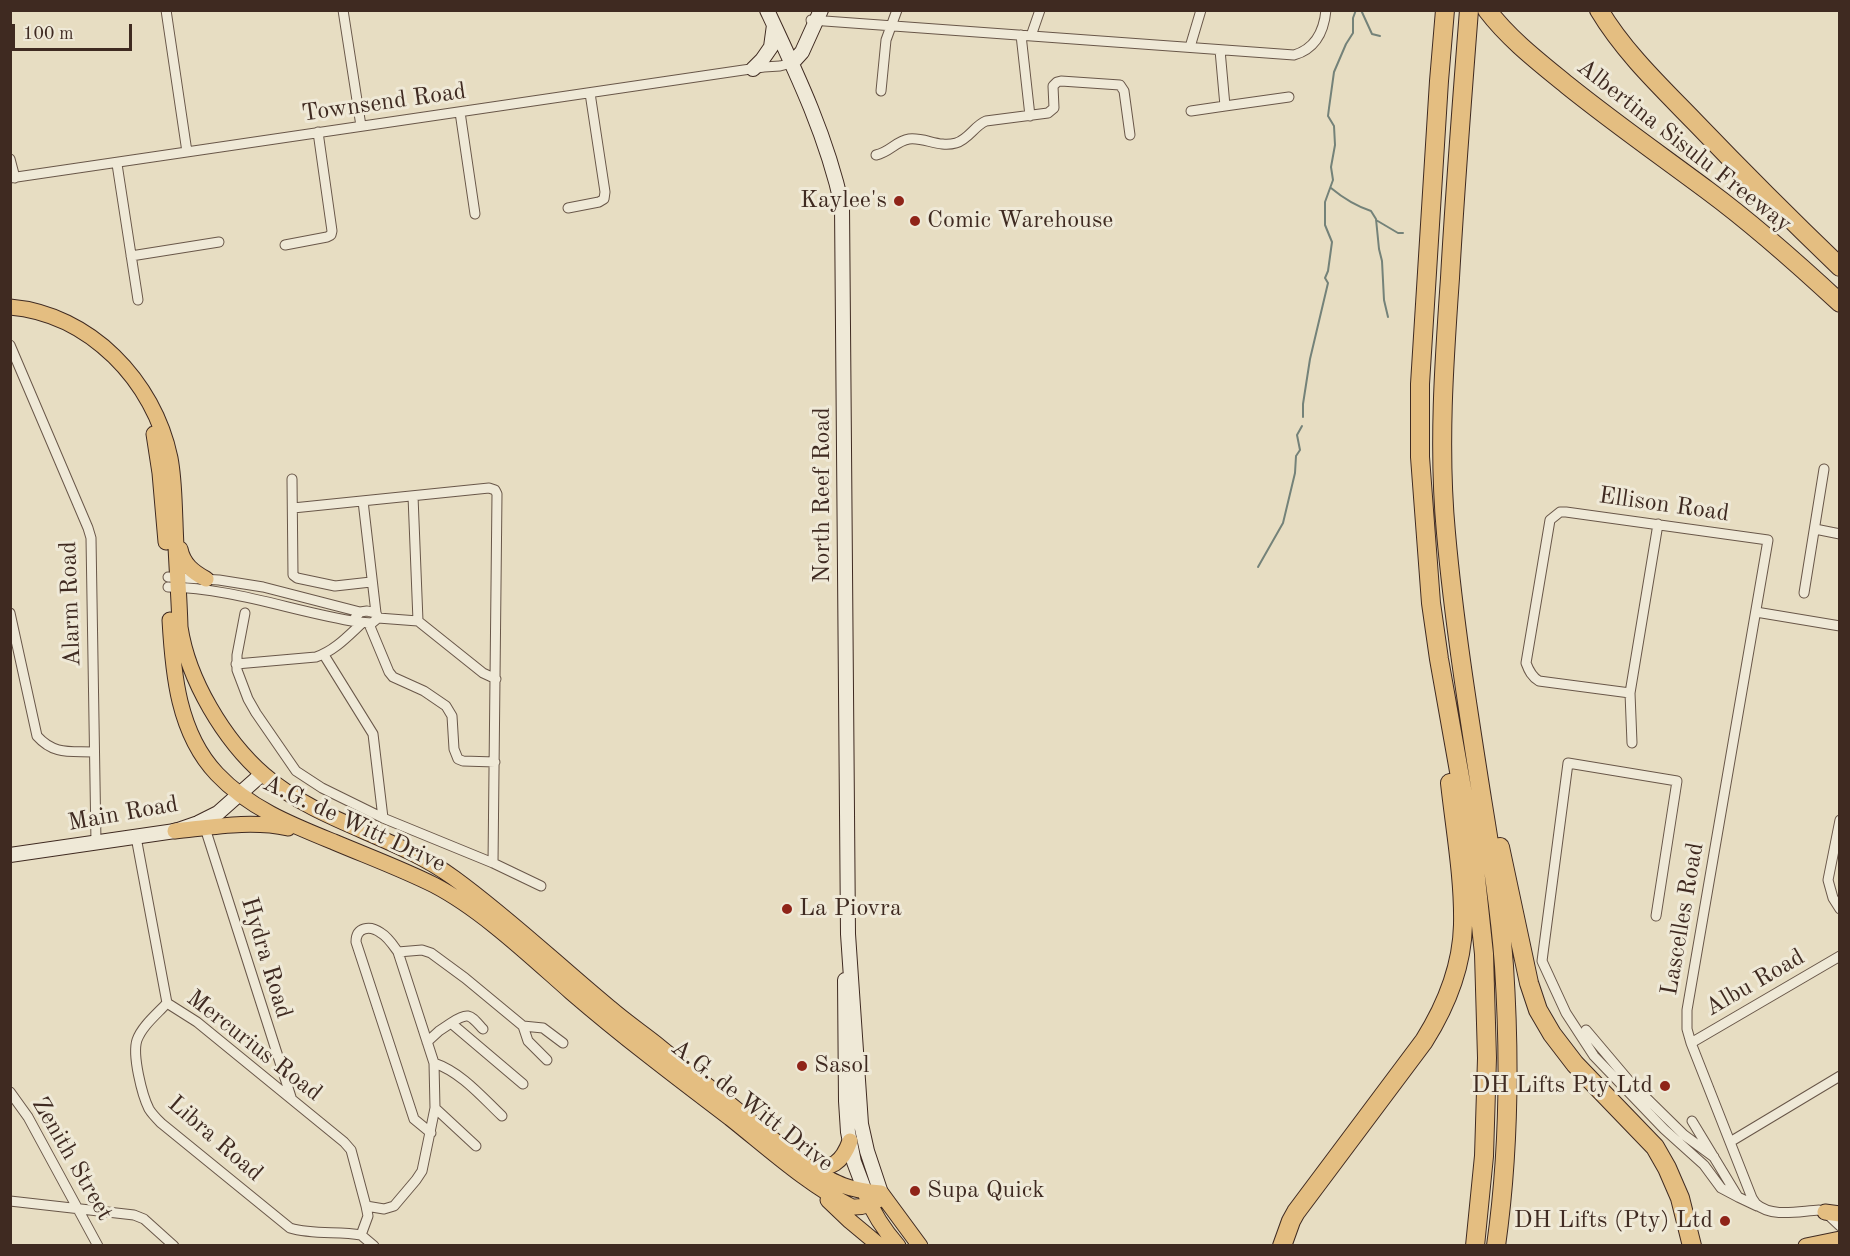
<!DOCTYPE html>
<style>
body{margin:0}
#map{position:relative;width:1850px;height:1256px;overflow:hidden;background:#e7ddc2;font-family:"Old Standard TT",serif}
canvas{display:block}
.frame{position:absolute;inset:0;border:12px solid #3f2a21;pointer-events:none}
.scale{position:absolute;left:12px;top:24px;width:120px;height:27px;box-sizing:border-box;border:3px solid #3f2a21;border-top:0;padding-left:8px;font-size:18px;line-height:21px;white-space:nowrap;color:#3f2a21;-webkit-text-stroke:4px #efe9d7;paint-order:stroke}
</style>
<div id="map">
<canvas width="1850" height="1256"></canvas>
<div class="frame"></div>
<div class="scale">100 m</div>
</div>
<script>
const c = document.querySelector('canvas').getContext('2d');
c.lineJoin = 'round';
function stroke(path, color, width, dash) {
  c.strokeStyle = color;
  c.lineWidth = width;
  c.lineCap = dash ? 'butt' : 'round';
  c.setLineDash(dash || []);
  c.stroke(path);
}
function write(font, color, halo, rows, align = 'center') {
  c.font = font + ' "Old Standard TT",serif';
  c.lineWidth = 6;
  c.setLineDash([]);
  c.textBaseline = 'middle';
  c.strokeStyle = halo;
  c.fillStyle = color;
  for (const [text, x, y, turn = 0] of rows) {
    c.save();
    c.translate(x, y);
    c.rotate((+turn || 0) * Math.PI / 180);
    c.textAlign = isNaN(turn) ? turn : align;
    if (halo) c.strokeText(text, 0, 0);
    c.fillText(text, 0, 0);
    c.restore();
  }
}
const stream = new Path2D(`
 M1361,10L1372,34L1380,36
 M1331,188C1343,198 1356,206 1371,211L1376,219L1379,249L1382,261L1384,300L1388,317
 M1376,220L1398,233H1403
 M1303,417V404L1310,359L1328,283L1325,278L1328,271L1332,242L1325,225V202L1333,180L1331,167L1335,145L1334,126L1328,116L1329,108L1334,72L1346,44L1353,33V18L1356,10
 M1258,567L1283,523L1295,473L1296,456L1300,450L1297,435L1302,426`);
const street = new Path2D(`
 M166,10L187,152
 M343,10L361,126
 M811,20L1294,55C1315,49 1324,31 1326,10
 M1021,35L1030,116
 M1031,36L1040,10
 M1190,47L1201,10
 M1220,50L1225,106L1289,97
 M881,91L886,40L897,10
 M1191,111L1225,106
 M460,112L475,214
 M876,155C890,152 896,141 909,139C925,137 939,148 956,143C969,139 974,126 986,121L1048,113L1054,108L1053,86L1057,82L1061,81L1120,85L1124,91L1130,135
 M10,159L15,178
 M117,164L138,300
 M10,178L764,67L780,66L792,63
 M568,208L599,202L604,199L605,192L590,93
 M285,245L327,237L331,235L332,231L318,132
 M131,256L219,242
 M10,345L88,528L91,538L96,842
 M292,479L293,575L297,578L335,586L371,582
 M413,496L418,621L483,673L496,679
 M363,501L376,613
 M293,508L489,488L495,490L497,494L493,863
 M1815,529L1840,534
 M168,577L219,580L263,587L360,612L367,611L376,613L378,618L372,623L358,622L355,618L360,612
 M168,587C233,588 295,612 358,622
 M1804,593L1824,469
 M1756,612L1840,626
 M10,613L37,736C54,755 70,751 93,752
 M245,613L237,655V670L248,699L256,713L296,771L322,788L383,818L493,863L541,886
 M378,618L418,621
 M369,624L389,672L393,677L424,691L446,706L452,716L454,749L458,759L463,761L495,762
 M324,655L373,734L383,818
 M236,664L316,657C334,651 347,637 361,624
 M1630,693L1539,681C1532,677 1529,671 1526,663L1550,520L1560,512H1566L1768,540L1687,1010V1029L1691,1043L1752,1198L1756,1204C1772,1218 1799,1211 1819,1210L1825,1212L1840,1226
 M1632,743L1630,693L1658,524
 M1840,820L1828,880L1833,898L1840,909
 M205,828L291,1097
 M136,837L167,1003
 M1656,916L1677,781L1568,763L1542,961L1566,1013L1594,1056L1664,1129L1704,1165L1721,1188L1738,1197
 M398,952C393,945 388,937 381,933C370,925 356,927 356,942L414,1119L431,1133
 M167,1003C157,1014 142,1026 137,1040C132,1055 142,1095 149,1109C152,1114 157,1119 161,1123L290,1228C313,1235 338,1231 361,1235
 M167,1003L197,1022L344,1142L351,1150L366,1206L368,1216L361,1235
 M451,1023C469,1011 470,1015 483,1029
 M523,1026L528,1041L547,1060
 M1586,1030L1630,1082L1684,1135L1714,1157
 M427,1042L439,1031L451,1023L523,1084
 M1691,1043L1840,956
 M434,1063C461,1072 482,1097 502,1116
 M10,1092L28,1117L98,1246
 M435,1108L476,1146
 M1692,1121L1738,1197L1757,1206
 M1730,1142L1840,1076
 M10,1201L134,1215L144,1219L174,1246
 M366,1206L384,1209L394,1206L416,1180L422,1171L435,1108L434,1063L398,952L422,950L431,953L465,978L523,1026L543,1028L563,1043
 M361,1235L374,1246`);
const secondary = new Path2D(`
 M767,10C797,74 827,137 842,206L848,934L861,1124L867,1151L881,1193
 M792,63L802,52L821,10
 M753,69L762,60L771,47L774,25
 M10,855L175,831L198,823L218,813L262,774
 M845,980L846,1101L848,1132L854,1162L865,1191`);
const primary = new Path2D(`
 M10,307C90,314 154,381 170,458C174,479 174,500 175,522C176,557 179,592 180,627C188,680 224,740 264,775C319,823 395,835 454,878C509,918 558,965 610,1008C626,1022 644,1034 660,1047C709,1087 758,1127 807,1167C837,1184 847,1190 881,1193L920,1246
 M154,434L160,473L166,542
 M180,549C183,564 193,572 206,579
 M170,620C173,673 178,733 217,774C249,808 292,825 334,842C367,856 402,869 434,885C482,910 530,956 571,992C622,1036 676,1077 730,1118C769,1149 807,1184 852,1207C864,1208 873,1203 883,1197
 M175,831C213,827 251,820 288,828
 M807,1167C832,1170 842,1163 850,1141
 M866,1195C873,1213 885,1231 898,1246
 M828,1200L850,1221L880,1246
 M1825,1212L1840,1214
 M1806,1246L1840,1239`);
const highway = new Path2D(`
 M1445,10L1439,81L1420,384V457L1431,603L1439,659L1473,850L1484,954L1487,1058L1484,1156L1475,1246
 M1469,10C1462,100 1455,189 1450,278C1444,363 1438,448 1446,533C1454,622 1468,710 1482,799C1491,854 1500,910 1504,966C1510,1058 1509,1154 1496,1246
 M1487,10C1510,40 1539,62 1567,85C1613,122 1660,155 1707,190C1753,224 1798,264 1840,303
 M1599,10C1624,52 1661,87 1694,121C1742,171 1790,219 1840,267
 M1500,847L1529,983L1538,1010L1552,1034L1575,1064L1655,1147L1667,1168L1680,1198L1692,1246
 M1282,1246L1291,1221L1296,1212L1424,1041C1446,1006 1462,966 1463,925C1464,878 1455,829 1450,783`);
const markers = [
 [899,201,6,"#8f2418"],
 [915,221,6,"#8f2418"],
 [787,909,6,"#8f2418"],
 [802,1066,6,"#8f2418"],
 [1665,1086,6,"#8f2418"],
 [915,1191,6,"#8f2418"],
 [1725,1221,6,"#8f2418"]
];
const streetNames = [
 ["Townsend Road",384,103,-8],
 ["Albertina Sisulu Freeway",1684,146,38],
 ["North Reef Road",823,495,-90],
 ["Ellison Road",1664,505,8],
 ["Alarm Road",71,604,-92],
 ["Main Road",123,814,-10],
 ["A.G. de Witt Drive",354,824,25],
 ["Lascelles Road",1683,919,-80],
 ["Hydra Road",266,958,73],
 ["Albu Road",1755,983,-30],
 ["Mercurius Road",254,1046,38],
 ["A.G. de Witt Drive",752,1106,38],
 ["Libra Road",215,1139,41],
 ["Zenith Street",72,1159,60]
];
const poiNames = [
 ["Kaylee's",887,201,"right"],
 ["Comic Warehouse",927,221],
 ["La Piovra",799,909],
 ["Sasol",814,1066],
 ["DH Lifts Pty Ltd",1653,1086,"right"],
 ["Supa Quick",927,1191],
 ["DH Lifts (Pty) Ltd",1713,1221,"right"]
];
stroke(stream, '#748279', 2);
stroke(street, '#695749', 11);
stroke(secondary, '#3f2a21', 16);
stroke(primary, '#3f2a21', 17);
stroke(highway, '#3f2a21', 20);
stroke(street, '#efe9d7', 9);
stroke(secondary, '#efe9d7', 14);
stroke(primary, '#e4be81', 15);
stroke(highway, '#e4be81', 18);
for (const [x, y, r, color] of markers) {
  const dot = new Path2D();
  dot.arc(x, y, r, 0, 2 * Math.PI);
  c.fillStyle = color;
  c.fill(dot);
  stroke(dot, '#efe9d7', 2);
}
write('24px', '#3f2a21', '#efe9d7', streetNames);
write('24px', '#3f2a21', '#efe9d7', poiNames, 'left');
</script>
